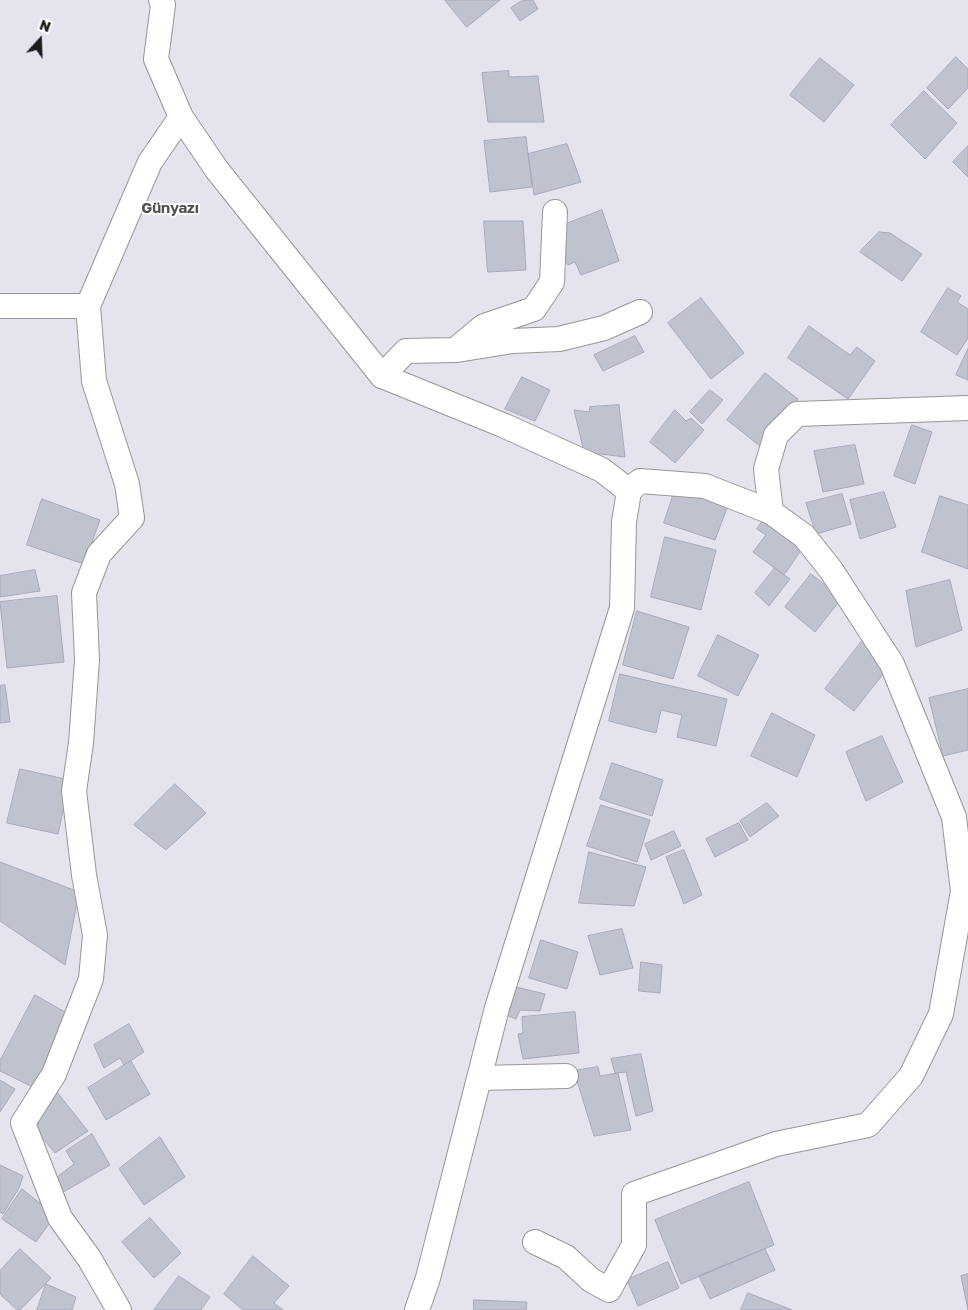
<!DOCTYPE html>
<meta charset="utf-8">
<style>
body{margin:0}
#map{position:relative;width:968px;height:1310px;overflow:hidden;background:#e5e3ed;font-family:"Golos Text",sans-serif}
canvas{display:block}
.north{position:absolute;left:15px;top:15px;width:50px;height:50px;-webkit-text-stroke:4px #fff;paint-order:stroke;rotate:20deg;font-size:14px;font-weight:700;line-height:20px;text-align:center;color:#1d1d1d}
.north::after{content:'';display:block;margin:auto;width:18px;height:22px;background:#1d1d1d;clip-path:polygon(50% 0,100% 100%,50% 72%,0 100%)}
</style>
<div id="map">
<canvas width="968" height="1310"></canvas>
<div class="north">N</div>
</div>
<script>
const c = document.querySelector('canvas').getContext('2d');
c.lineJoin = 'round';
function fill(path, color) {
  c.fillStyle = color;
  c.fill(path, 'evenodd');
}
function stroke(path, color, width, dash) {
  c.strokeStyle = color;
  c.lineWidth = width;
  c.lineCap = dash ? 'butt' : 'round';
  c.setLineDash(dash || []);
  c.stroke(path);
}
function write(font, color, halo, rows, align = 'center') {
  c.font = font + ' "Golos Text",sans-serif';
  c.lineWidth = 4;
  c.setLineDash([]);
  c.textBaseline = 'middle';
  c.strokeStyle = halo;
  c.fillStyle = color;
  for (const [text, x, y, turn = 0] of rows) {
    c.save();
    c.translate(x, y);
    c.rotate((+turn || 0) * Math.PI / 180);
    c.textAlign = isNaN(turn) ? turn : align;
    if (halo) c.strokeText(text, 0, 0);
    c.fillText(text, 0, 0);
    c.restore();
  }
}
const building = new Path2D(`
 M445,0H500L467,27Z
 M523,0H533L538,9L520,21L511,8Z
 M956,57L968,69V88L948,109L927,88Z
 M820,58L854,85L824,122L790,95Z
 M509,71V77L538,76L544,122H488L482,73Z
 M924,91L957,123L925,159L891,125Z
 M526,137L532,187L490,192L484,141Z
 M567,144L581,182L534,195L528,154Z
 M968,146V177L953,162Z
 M602,210L619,261L581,275L575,262L568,265L556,244L563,225Z
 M484,221H523L526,270L488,272Z
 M879,232L890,233L922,254L902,281L860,252Z
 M948,288L961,296L957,302L968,309V338L957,355L921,332Z
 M701,298L744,353L711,379L668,323Z
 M809,326L850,355L857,347L875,361L848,399L788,358Z
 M635,336L644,352L603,371L594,355Z
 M968,349V380L956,375Z
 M765,373L798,399L760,446L727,420Z
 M522,377L550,390L535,421L505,409Z
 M710,390L723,400L702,424L690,412Z
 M619,405L625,457L584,452L574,410L589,412L590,407Z
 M675,410L686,421L691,418L704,430L675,463L650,442Z
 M912,425L932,432L915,484L894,476Z
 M855,445L864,484L823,492L814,451Z
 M676,487L729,503L715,540L664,523Z
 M884,492L896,527L860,539L850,500Z
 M842,494L851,524L816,534L806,503Z
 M940,496L968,505V569L922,552Z
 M42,499L100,520L84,564L27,545Z
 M767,515L806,543L784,575L753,552L766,535L757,529Z
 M665,537L716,550L701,610L651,597Z
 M775,568L790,579L769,606L755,593Z
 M35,570L40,591L0,597V576Z
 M811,574L842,598L815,632L785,607Z
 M950,580L962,630L916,647L906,591Z
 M57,596L64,662L7,668L0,602Z
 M637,611L689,627L673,679L623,665Z
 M718,635L759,655L738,696L698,676Z
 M865,637L887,669L854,711L825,689Z
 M620,674L727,699L716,746L677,737L682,715L661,710L656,733L609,721Z
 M5,685L10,722L0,723V686Z
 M968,689V750L943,756L929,698Z
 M772,713L815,735L797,777L751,756Z
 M882,736L903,782L866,801L846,752Z
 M612,763L663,780L652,816L600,799Z
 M20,769L70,780L58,834L7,823Z
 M175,784L206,813L166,850L134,825Z
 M767,803L779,816L750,837L740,821Z
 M601,805L650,820L637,862L587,846Z
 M739,823L748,840L715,857L706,839Z
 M674,831L681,846L651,860L645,844Z
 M684,850L702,895L684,904L666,857Z
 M589,852L646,867L634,906L579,903Z
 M0,862L79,892L65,965L0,921Z
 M622,929L633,968L600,975L588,936Z
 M541,940L578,952L567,989L529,978Z
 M641,962L662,965L660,993L639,991Z
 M512,986L545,994L540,1011L520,1010L516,1019L503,1014Z
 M35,995L74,1017L39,1090L0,1071V1061Z
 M575,1012L579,1053L523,1059L518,1034L523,1033L522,1017Z
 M129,1024L144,1052L124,1065L120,1058L104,1068L94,1045Z
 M641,1054L653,1111L636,1116L626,1072L615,1073L611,1059Z
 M131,1061L150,1094L106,1120L88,1088Z
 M598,1067L600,1076L618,1073L631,1130L594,1136L574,1071Z
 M0,1080L15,1089L0,1112Z
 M56,1091L88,1131L55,1153L36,1130L43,1108Z
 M92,1134L110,1165L60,1194L53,1180L74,1164L66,1151Z
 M160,1137L185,1177L144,1205L119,1169Z
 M0,1165L23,1176L19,1188L3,1214L0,1212Z
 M749,1182L774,1245L681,1284L655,1220Z
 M22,1189L55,1215L36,1242L2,1219Z
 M150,1218L181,1253L154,1278L122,1242Z
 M20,1249L51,1278L20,1310H17L0,1294V1271Z
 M765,1249L775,1270L710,1299L699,1276Z
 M253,1256L289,1286L274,1303L283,1310H243L224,1294Z
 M668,1262L679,1288L638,1306L627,1280Z
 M968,1274V1310L961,1276Z
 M179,1276L210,1297L201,1310H154Z
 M46,1284L76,1297L72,1310H37Z
 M748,1293L792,1310H741Z
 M474,1300L527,1302L526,1310H474Z`);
const minor = new Path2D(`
 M161,0L163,5L156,59L181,117L217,170L382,376L505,426L602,470L629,491L624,522L622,608L497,1008L428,1278L417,1310
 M0,306H88L150,162L181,117
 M88,306L94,381L127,484L132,518L99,554L84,593L87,660L81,743L74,791L84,875L95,935L91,979L54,1074L23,1123L60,1218L89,1258L119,1310
 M457,350L513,341L559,339L604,328L640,312
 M382,376L406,351L455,350L484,326L534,309L552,282L555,212
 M771,512L766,469L776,435L797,414L968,408
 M479,1078L566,1076
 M535,1242L566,1257L591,1280L609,1290L634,1245V1194L776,1144L868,1125L911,1076L941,1014L963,891L954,817L892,664L831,570L804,536L771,512L705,486L640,481L629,491`);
const quarterNames = [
 ["Günyazı",170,208]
];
fill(building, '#c1c2cf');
stroke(building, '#a7a8bd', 1);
stroke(minor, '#979797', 26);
stroke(minor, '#fff', 24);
write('bold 15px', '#505050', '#fff', quarterNames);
</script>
